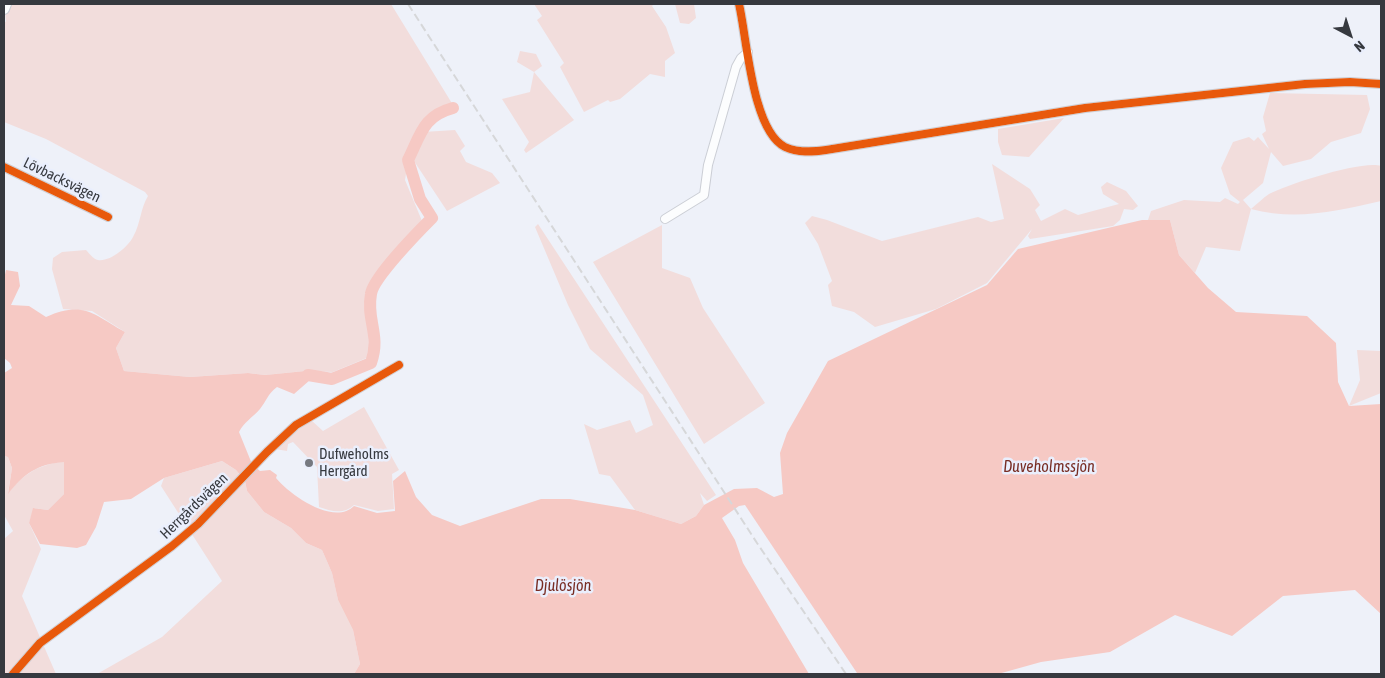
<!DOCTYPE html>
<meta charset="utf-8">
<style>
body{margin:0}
#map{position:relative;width:1385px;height:678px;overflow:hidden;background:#eef1f9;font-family:"Asap Condensed",sans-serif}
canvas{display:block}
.frame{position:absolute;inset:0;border:5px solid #36393f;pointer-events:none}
.north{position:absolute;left:1325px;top:10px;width:50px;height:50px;-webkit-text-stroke:4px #eaeffd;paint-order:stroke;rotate:140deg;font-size:14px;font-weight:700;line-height:20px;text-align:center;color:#36393f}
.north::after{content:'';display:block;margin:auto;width:18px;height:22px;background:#36393f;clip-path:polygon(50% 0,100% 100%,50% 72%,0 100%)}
</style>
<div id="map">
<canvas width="1385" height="678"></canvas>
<div class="frame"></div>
<div class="north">N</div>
</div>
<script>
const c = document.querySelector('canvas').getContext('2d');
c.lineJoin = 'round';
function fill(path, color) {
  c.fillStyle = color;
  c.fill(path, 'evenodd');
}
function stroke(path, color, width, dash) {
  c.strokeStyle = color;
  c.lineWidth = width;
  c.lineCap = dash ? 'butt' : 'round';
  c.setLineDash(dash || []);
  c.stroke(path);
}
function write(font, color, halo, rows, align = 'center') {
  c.font = font + ' "Asap Condensed",sans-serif';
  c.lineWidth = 5;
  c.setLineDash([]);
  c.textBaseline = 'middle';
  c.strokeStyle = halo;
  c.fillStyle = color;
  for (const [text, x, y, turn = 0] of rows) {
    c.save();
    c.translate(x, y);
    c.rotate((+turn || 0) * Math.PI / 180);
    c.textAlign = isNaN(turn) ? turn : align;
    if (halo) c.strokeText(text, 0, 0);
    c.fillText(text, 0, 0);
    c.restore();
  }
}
const green = new Path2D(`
 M4,4H391L453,105L431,115L420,129L409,155L405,180L422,221L379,270L367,290L369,357L333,372L305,371L265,375L248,373L190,377L124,371L116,348L125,332L92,311L63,309L52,269L53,258L62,252L86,250C89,253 93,259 98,260C110,262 128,247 133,237C141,223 140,209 148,196L145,192L46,139L4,122V21L6,22Z
 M534,4H654L652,6L666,27L675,53L665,61V77L650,74L620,99L610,102L608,100L584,112L560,67L564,63L537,20L542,16Z
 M675,4H694L696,18L689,24L680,23Z
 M520,51L536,54L542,66L534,72L574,120L526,153L524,150L529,142L502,99L530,92L534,72L517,62Z
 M1270,93L1367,95L1370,109L1361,133L1331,142L1311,159L1283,166L1271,152L1263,183L1243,200L1251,209C1257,204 1263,198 1269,194C1289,184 1362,160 1381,166V201C1337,211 1296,221 1251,209L1240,251L1206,247L1195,273L1179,255L1170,220H1148L1151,211L1184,200L1220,202L1225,198L1238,204L1240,202L1230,194L1221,168L1233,142L1249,137L1254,141L1258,137L1269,149L1262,134L1266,131L1263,117Z
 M1064,118L1029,157L1002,155L998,142V129Z
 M455,130L465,146L460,151L466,162L492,173L500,183L447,211L412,158L423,132Z
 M992,164L1030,189L1040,205L1035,210L1041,221L1065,209L1078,215L1119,204L1103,194L1101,187L1107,182L1126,191L1138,206L1133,210L1124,209L1120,220L1113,226L1030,239L1028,236L1032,229L987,283L936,309L875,327L854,312L832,306L828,285L832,281L818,244L805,223L812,216L827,220L882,241L978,217L991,222L1004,219Z
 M538,224L716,495L707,501L700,493L704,505L696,516L681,524L635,510L610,476L599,474L584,424L597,430L630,420L636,433L653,425L643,395L590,349L568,305L535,227Z
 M662,225V268L690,278L703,308L765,403L704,444L593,262Z
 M1357,350L1381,351V393L1349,406L1360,380Z
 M364,407L399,470L392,474L394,509L378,511L354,505C343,515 331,511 319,507L317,467L293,442L288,444L287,451L275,449L278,445L311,420L323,431Z
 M4,456L8,457L12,468L8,493C26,472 37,466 64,461V494L48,510L34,508L29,523L41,549L22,596L56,674H4V539L13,531L4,515Z
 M222,461L236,470L245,481L247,491L264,512L291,528L306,543L322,550L332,573L338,600L353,630L360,664L354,674H97L162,637L222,581L161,486L164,478Z`);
const water = new Path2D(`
 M1142,220H1170L1179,255L1208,288L1236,312L1307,316L1336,343L1338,382L1349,406L1381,404V614L1355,590L1283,596L1232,636L1175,615L1110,652L1041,662L998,674H866L857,673L745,505L739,506L722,518L735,540L743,563L809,674H354L360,664L353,630L338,600L332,573L322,550L306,543L291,528L264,512L247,491L245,481L236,470L222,461L164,478L131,499L104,502L96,527L86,545L77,548L40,544L29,523L33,508L48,510L64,494V462C37,464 24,474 8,494L12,468L8,457L4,456V373L12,368L10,363L4,358V279L6,270L18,272L20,286L11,305L29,306L46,317C84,300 94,315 125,332L116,348L124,371L190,377L248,373L265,375L305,371L310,380L294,394L277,387C267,395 267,400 260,409C252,418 244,422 239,432L252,464L260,471L270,470L277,475L276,478C290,495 334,526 354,506L377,513L395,511L393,481L405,471L416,497L432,515L460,526L541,499H570L635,510L681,524L696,516L704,505L734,489L757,488L774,497L783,494L780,453L787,433L828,361L987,285L1018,249Z`);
const river = new Path2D(`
 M308,375L332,379L371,363C381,335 366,320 371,294C373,278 419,231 432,218L420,199L408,160C421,134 423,116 453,108`);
const minor = new Path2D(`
 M739,4C747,38 752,131 785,147C798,153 812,152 826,150L1085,108L1305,84L1350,82L1381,84
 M4,167L108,217
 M665,219L704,195L708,165L736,67L741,58L748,52
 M13,674L40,643L172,546L198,524L267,452L296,425L399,365`);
const tertiary = new Path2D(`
 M4,9L6,4`);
const rail = new Path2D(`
 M408,4L757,543L846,674`);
const cycleway = new Path2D(`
 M739,4C747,38 752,131 785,147C798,153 812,152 826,150L1085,108L1305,84L1350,82L1381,84
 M4,167L108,217
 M13,674L40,643L172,546L198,524L267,452L296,425L399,365`);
const markers = [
 [309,463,5,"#767980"]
];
const streetNames = [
 ["Lövbacksvägen",62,180,26],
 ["Herrgårdsvägen",194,506,-44]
];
const poiNames = [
 ["Dufweholms",319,454],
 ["Herrgård",319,471]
];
const waterNames = [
 ["Duveholmssjön",1049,467],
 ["Djulösjön",563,586]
];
fill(green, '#f2dddc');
fill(water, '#f6c9c4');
stroke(river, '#f6c9c4', 12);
stroke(minor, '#cbced5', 10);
stroke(tertiary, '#cbced5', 12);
stroke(minor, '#fcfdfe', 8);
stroke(tertiary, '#fcfdfe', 10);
stroke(rail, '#d6d7d9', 2, [8, 4]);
stroke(cycleway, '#e8590c', 8);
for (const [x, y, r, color] of markers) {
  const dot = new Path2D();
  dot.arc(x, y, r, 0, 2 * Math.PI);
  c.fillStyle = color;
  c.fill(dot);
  stroke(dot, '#eaeffd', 2);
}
write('15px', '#36393f', '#eaeffd', streetNames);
write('15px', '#36393f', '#eaeffd', poiNames, 'left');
write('italic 16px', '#782d24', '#eaeffd', waterNames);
</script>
